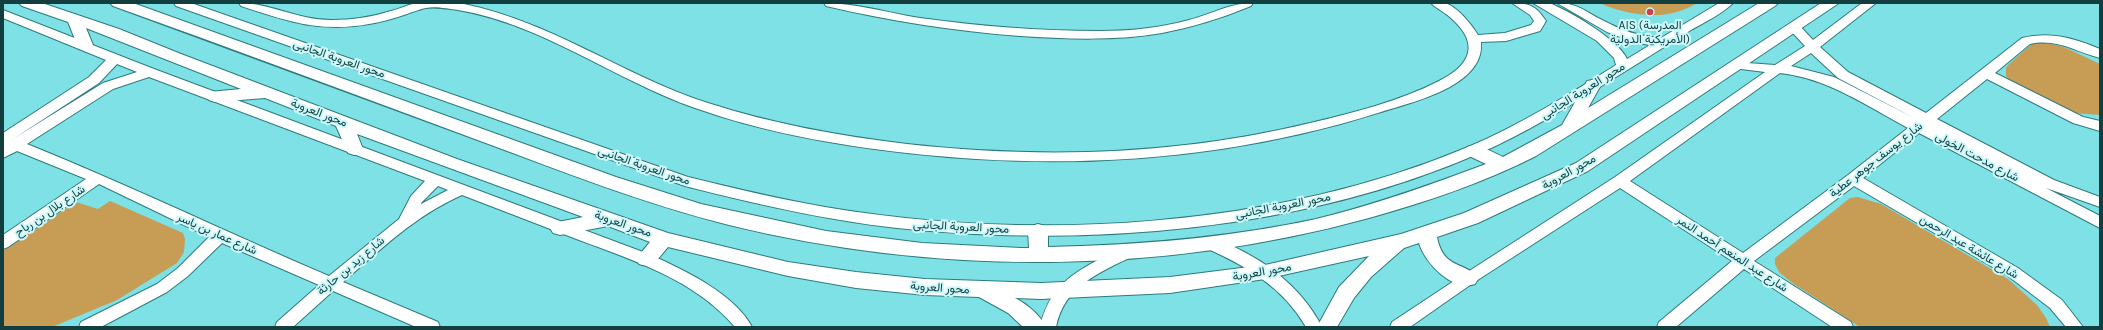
<!DOCTYPE html>
<meta charset="utf-8">
<style>
body{margin:0}
#map{position:relative;width:2103px;height:330px;overflow:hidden;background:#7ee1e5;font-family:Karla,sans-serif}
canvas{display:block}
.frame{position:absolute;inset:0;border:4px solid #133e40;pointer-events:none}
</style>
<div id="map">
<canvas width="2103" height="330"></canvas>
<div class="frame"></div>
</div>
<script>
const c = document.querySelector('canvas').getContext('2d');
c.lineJoin = 'round';
function fill(path, color) {
  c.fillStyle = color;
  c.fill(path, 'evenodd');
}
function stroke(path, color, width, dash) {
  c.strokeStyle = color;
  c.lineWidth = width;
  c.lineCap = dash ? 'butt' : 'round';
  c.setLineDash(dash || []);
  c.stroke(path);
}
function write(font, color, halo, rows, align = 'center') {
  c.font = font + ' Karla,Vazirmatn,sans-serif';
  c.lineWidth = 4;
  c.setLineDash([]);
  c.textBaseline = 'middle';
  c.strokeStyle = halo;
  c.fillStyle = color;
  for (const [text, x, y, turn = 0] of rows) {
    c.save();
    c.translate(x, y);
    c.rotate((+turn || 0) * Math.PI / 180);
    c.textAlign = isNaN(turn) ? turn : align;
    if (halo) c.strokeText(text, 0, 0);
    c.fillText(text, 0, 0);
    c.restore();
  }
}
const green = new Path2D(`
 M1599,3H1697C1667,22 1631,16 1599,3Z
 M2040,41L2064,47L2100,64V115L2074,113L2011,82L2006,76V68L2008,65L2033,43Z
 M1858,197L1881,204L2008,279L2037,305L2046,318L2050,327H1860L1791,282L1779,272L1775,264V258L1850,198Z
 M110,201L183,233L185,239L184,252L177,263L117,300L52,327H3V251L76,202L98,209Z`);
const minor = new Path2D(`
 M174,3H191L688,177C733,188 779,199 825,207C1032,242 1273,229 1468,147C1520,125 1568,95 1616,65L1614,58L1597,41L1533,3C1538,3 1544,2 1549,3C1568,10 1619,40 1627,59L1650,45L1633,42L1607,32L1557,3C1578,3 1584,11 1602,20C1621,30 1640,37 1661,38L1719,3H1733C1722,14 1705,22 1691,30C1665,47 1638,63 1611,80C1569,106 1526,133 1480,153C1302,231 1089,248 897,228C825,220 755,204 685,186L176,6Z
 M239,3C271,3 297,20 331,20C352,20 372,17 391,11C400,9 409,4 417,3C431,1 451,1 464,4C552,22 624,76 708,103C773,124 840,136 907,144C1042,159 1178,155 1310,123C1353,113 1400,101 1439,81C1469,66 1481,45 1452,19C1446,13 1437,9 1431,3C1435,3 1440,2 1444,3C1456,5 1472,25 1478,35L1505,33L1531,25L1534,21L1530,15L1512,3C1530,3 1536,6 1546,21L1540,31L1506,41L1481,42C1485,86 1413,102 1381,112C1227,161 1067,171 907,153C835,145 763,132 695,108C615,80 542,24 458,10C449,9 435,6 426,8C420,9 413,12 407,14C395,18 382,22 369,24C321,33 286,21 241,6Z
 M824,3C856,3 888,13 920,18C979,26 1039,31 1099,31C1129,31 1160,28 1189,20C1212,14 1230,3 1253,3L1251,6C1222,18 1193,27 1162,33C1115,41 1067,39 1020,36C954,31 890,21 826,6Z
 M1862,3H1876L1820,47L1848,72L1926,113L2022,38C2050,31 2074,38 2100,49V58C2076,52 2057,38 2030,44L1995,73L2083,117L2100,121V131L2073,123L1987,79L1937,119L2054,180L2100,197V207L2046,188L2100,216V228L1919,133L1863,178L2018,268L2062,300L2083,327H2066L2050,308L2008,276L1854,186L1754,261L1851,322L1853,327H1832L1744,269L1676,327H1657L1659,322L1732,261L1620,188L1473,283L1410,327H1390L1392,322L1463,275L1615,177L1765,72L1733,68L1732,65L1733,62L1775,65L1805,46L1790,30L1788,27L1790,24H1798L1813,40ZM1811,53L1838,78L1918,120L1834,77L1791,66ZM1780,73C1827,78 1867,106 1908,128L1848,175L1743,253L1630,181Z
 M3,10L154,69L651,255C684,270 735,294 752,327H735C695,280 635,261 579,240C540,225 501,210 462,195C416,215 380,250 343,282L438,322L440,327H416L333,291L293,327H275L277,322L319,285L222,243L188,276L167,292L101,327H79L81,322L157,284L178,268L209,237L99,184L8,247L3,249V235L86,179L17,151L3,158V133L89,77L106,60L3,18ZM117,64L137,72L103,83L13,139L99,83ZM149,77L425,181L411,196L399,219L329,276C228,233 129,185 27,144L113,89ZM438,186L448,190L421,204V203Z
 M1211,238C1257,253 1300,284 1322,327H1306C1283,287 1246,266 1206,248L1204,244L1206,240Z
 M1128,246L1133,248L1136,252L1133,256C1099,273 1064,286 1056,327H1040C1048,290 1070,274 1102,258C1111,254 1119,249 1128,246Z`);
const major = new Path2D(`
 M19,3H42L119,29L181,54L457,159L668,233L788,262L856,272L925,279L1041,283L1170,277L1265,265L1401,234L1464,213L1576,163L1821,3H1839L1588,171L1478,223L1437,237C1443,271 1468,261 1478,279L1475,284C1452,292 1425,263 1419,243L1404,248L1371,277L1354,298L1337,327H1317L1339,287L1369,256L1265,279L1170,293L1041,299L1015,298C1027,304 1040,315 1046,327H1023L1008,313L979,297L925,295L856,288L788,276L668,247C659,257 653,269 639,264L636,259L650,242L608,226L560,235L553,233L550,228L553,223L583,217L357,134L363,149L360,153L354,155L348,153L336,126L265,98L215,102L209,100L207,96L209,92L241,89L86,28L93,45L91,49H79L68,22L22,6Z
 M110,3H133L616,177L701,204L826,231L922,243L1021,248H1029L1028,231L1031,226L1038,224L1045,226L1048,231V247C1138,245 1228,238 1316,219C1374,205 1430,185 1486,164L1467,155L1464,151L1467,147C1479,143 1492,152 1503,157L1562,125L1587,81L1593,80L1599,81L1601,85L1588,108L1759,3H1778L1775,6L1536,156C1483,183 1426,202 1369,218C1161,275 938,276 729,225C645,204 564,172 483,142C359,96 236,50 113,6Z`);
const markers = [
 [1650,12,4,"#cf3f4e"]
];
const poiNames = [
 ["AIS (المدرسة",1650,26],
 ["الأمريكية الدولية)",1650,40]
];
const streetNames = [
 ["محور العروبة الجانبى",339,59,19],
 ["محور العروبة الجانبى",1583,91,-32],
 ["محور العروبة",319,113,21],
 ["شارع مدحت الخولى",1977,157,28],
 ["شارع يوسف جوهر عطية",1876,160,-38],
 ["محور العروبة الجانبى",644,166,19],
 ["محور العروبة",1569,172,-29],
 ["محور العروبة الجانبى",1283,206,-11],
 ["شارع بلال بن رباح",50,211,-34],
 ["محور العروبة",623,224,19],
 ["محور العروبة الجانبى",961,227,3],
 ["شارع عمار بن ياسر",217,234,24],
 ["شارع عائشة عبد الرحمن",1969,247,31],
 ["شارع عبد المنعم أحمد النمر",1732,254,33],
 ["شارع زيد بن حارثة",351,266,-40],
 ["محور العروبة",1262,272,-10],
 ["محور العروبة",940,288,4]
];
fill(green, '#c79c54');
stroke(minor, '#2d7b7e', 2);
stroke(major, '#2d7b7e', 2);
fill(minor, '#fff');
fill(major, '#fff');
for (const [x, y, r, color] of markers) {
  const dot = new Path2D();
  dot.arc(x, y, r, 0, 2 * Math.PI);
  c.fillStyle = color;
  c.fill(dot);
  stroke(dot, '#cbf9fb', 1.5);
}
write('12px', '#133e40', '#cbf9fb', poiNames);
write('12px', '#133e40', '#cbf9fb', streetNames);
</script>
